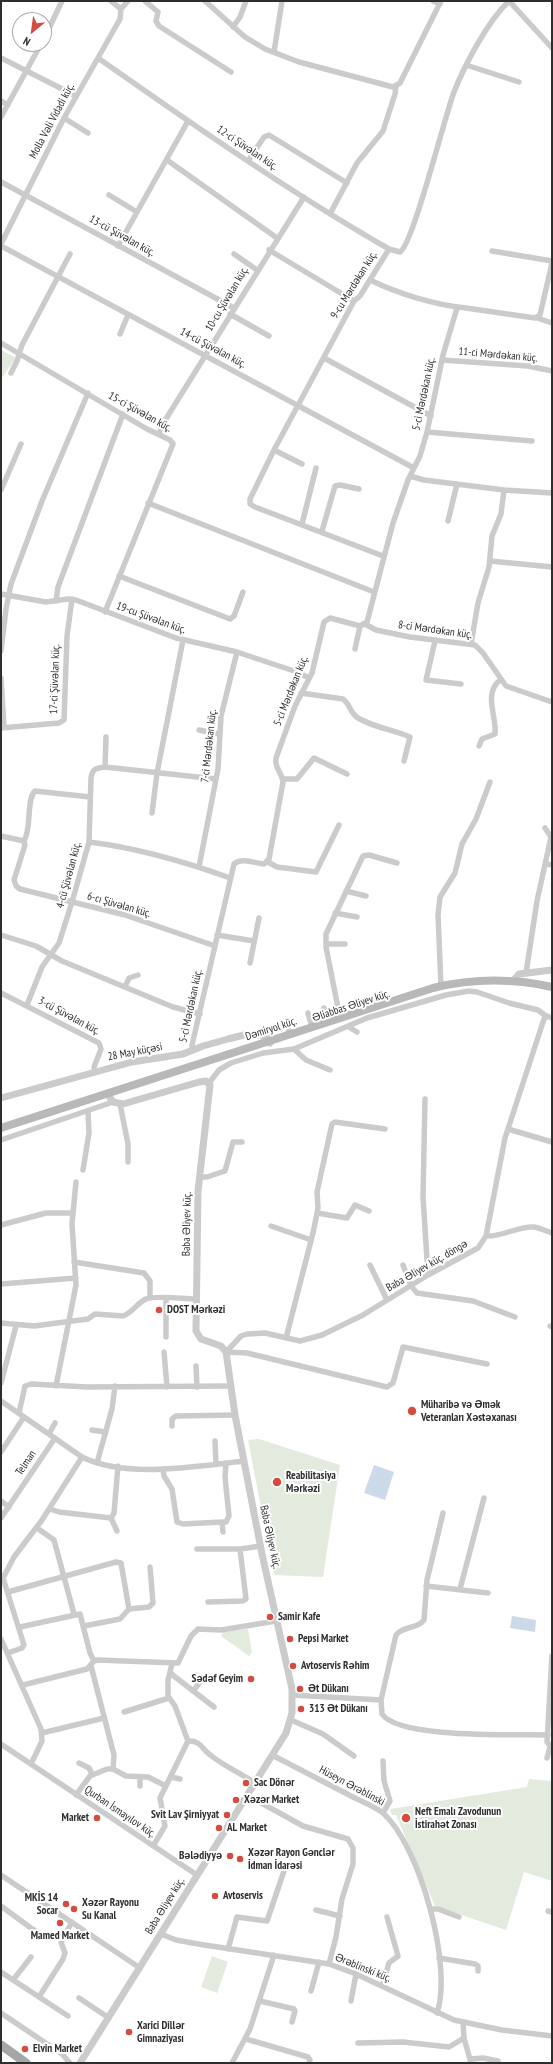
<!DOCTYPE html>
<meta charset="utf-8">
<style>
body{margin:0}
#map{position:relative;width:553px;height:2064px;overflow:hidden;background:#fff;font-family:"PT Sans Narrow",sans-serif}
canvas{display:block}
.frame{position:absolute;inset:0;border:2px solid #2e2e2e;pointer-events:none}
.north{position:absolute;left:12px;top:12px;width:40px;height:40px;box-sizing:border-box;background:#fff;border:1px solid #ababab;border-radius:50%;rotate:209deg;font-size:11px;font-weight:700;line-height:16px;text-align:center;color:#2e2e2e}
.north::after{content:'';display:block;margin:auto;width:14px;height:18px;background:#d34c42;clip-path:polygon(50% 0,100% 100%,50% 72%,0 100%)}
</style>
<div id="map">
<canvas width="553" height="2064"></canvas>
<div class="frame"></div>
<div class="north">N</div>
</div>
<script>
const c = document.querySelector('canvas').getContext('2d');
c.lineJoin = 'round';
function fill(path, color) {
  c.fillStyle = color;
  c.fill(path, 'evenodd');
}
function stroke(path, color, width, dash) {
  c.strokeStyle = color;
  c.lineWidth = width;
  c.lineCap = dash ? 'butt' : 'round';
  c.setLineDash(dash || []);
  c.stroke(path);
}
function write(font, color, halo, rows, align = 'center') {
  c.font = font + ' "PT Sans Narrow",sans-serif';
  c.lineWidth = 4;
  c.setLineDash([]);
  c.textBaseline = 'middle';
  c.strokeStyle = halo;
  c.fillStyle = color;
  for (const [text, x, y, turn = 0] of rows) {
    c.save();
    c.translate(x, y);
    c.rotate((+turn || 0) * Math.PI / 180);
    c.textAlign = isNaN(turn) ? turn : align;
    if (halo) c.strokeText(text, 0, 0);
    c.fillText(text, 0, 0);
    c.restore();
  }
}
const green = new Path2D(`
 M1,350L16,358L1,379Z
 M259,1439L340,1465L323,1577L274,1575L248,1440Z
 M248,1629L252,1652L249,1656L221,1636L223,1632Z
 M529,1779L552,1781V1881L524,1872L506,1930L435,1906L396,1815H392L390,1809L527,1787Z
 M212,1956L228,1962L217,1993L201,1987Z`);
const water = new Path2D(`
 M374,1465L394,1472L385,1500L364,1493Z
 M512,1616L536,1620L535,1632L510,1628Z`);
const minor = new Path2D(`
 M111,1L121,9
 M145,1L158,12L156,21L159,26L231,72
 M205,1L245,37L265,49L299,62L393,87L400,83L441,1
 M433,1L440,4
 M509,1L552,48
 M121,9L128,1
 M233,27L240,17L246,1
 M44,39L62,1
 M274,52L282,1
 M1,58L76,96
 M98,58C192,124 288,191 389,249
 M466,65L519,82
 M1,101L8,105
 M1,117L41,44
 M64,118L88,133
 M167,160L277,238
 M248,161L264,137L269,135L347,183
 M1,182L234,308
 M109,195L137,212
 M330,214L357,163L383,131L395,94L396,87
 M1,244L64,118L120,19L121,9
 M1,246L414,468
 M118,246L188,121
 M269,250L354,301
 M492,251L552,261
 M234,254L257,270
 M370,280C399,294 435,305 466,308L535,318L540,315L552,263
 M230,314L269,336
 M537,318L552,323
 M120,334L128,315
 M1,343L147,429L170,440L173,444L105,612
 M324,358L431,416
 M442,360L528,366L552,371
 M11,373L17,361L22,345L70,254
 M427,432L532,441
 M159,434L164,422L304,197
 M274,450L302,464
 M410,476L424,480L504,490L552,493
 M1,490L21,444
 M148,503L374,592
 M448,521L457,484
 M302,524L316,468
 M322,531L335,486L340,485L359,489
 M383,556L255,507L250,504V499L274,450L354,301L360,296L389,249L400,252C413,245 445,115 454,92C465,64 488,21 509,1
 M490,561L552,567
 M119,576L230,619L234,616L243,592
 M1,594L46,602L68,599L76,600L176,638L237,652L297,672L309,678
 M56,601L58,587L123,414
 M365,624L376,630L410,637L475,645L483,653L506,686L552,702
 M435,641L426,680L461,684
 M471,644L478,603L489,567L492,536L501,514L504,490
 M355,649L360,626
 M1,651L6,609L11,584L42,501L88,393
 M1,678L4,727
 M301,693L343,699C350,704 350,713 358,718C377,729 393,729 410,737L404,761
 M1,728L59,723L64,720L67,636L72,599
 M199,730L219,734
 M479,746L482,739L495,734C497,716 483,694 500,680
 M105,767L106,737
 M283,779H297L314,758L347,774
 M152,813L157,773L183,640
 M1,836L24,841L25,845L14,880L16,886L20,889L125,915L215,946
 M24,841C32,828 26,799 35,791L90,797
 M89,842C138,848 183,861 230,878
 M268,862L277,867L316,872L339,825
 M546,864L552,865
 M199,867L218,769L221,716L237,652
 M346,891L366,896
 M335,913L357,917
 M1,935L36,946L62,961L173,1007L200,1014
 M217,935L254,941
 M326,944H345
 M250,963L259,918
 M526,973L537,901L551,837L545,828
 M441,986L438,915L440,897L455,873L462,844L476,819L490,782
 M125,987L129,978L138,975
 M1,993L99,1043L101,1049L94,1067L95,1072
 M27,1005L42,967L59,943L72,902L89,842L91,778C92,769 96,768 105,767L216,779
 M324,1008L328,1022
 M308,1013L312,1027
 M340,1018L326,947V934L363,856L369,855L397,863
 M286,1023L290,1034
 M349,1027L357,1032
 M265,1037L279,1025
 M294,1049L306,1060L330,1070
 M192,1051V1045L234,864C241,857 255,863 264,864L269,859L283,782C282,772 274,768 276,758L295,706L312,673L324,622L330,618L360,626L367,622L393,523L408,480L420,456L427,432L443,355L457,308
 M209,1083L219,1070L231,1063L263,1053L294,1049L367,1018L446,995L469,991L477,992L509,1003L538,1010L546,1016
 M425,1099L423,1197L428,1275
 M120,1104L128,1144V1162
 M508,1129L552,1142
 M1,1140L113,1102
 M83,1170L89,1133L88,1111
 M200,1177H207L225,1171L233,1142H242
 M317,1213L347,1218L355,1205L369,1211
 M1,1225L46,1213H72
 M271,1226L311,1240
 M486,1236C503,1237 517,1226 534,1227C540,1228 546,1231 552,1233
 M74,1262L144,1273L150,1281V1298
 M370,1265L387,1300
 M403,1265L411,1286L417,1293L473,1301L515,1317
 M1,1284L76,1278
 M1,1323L34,1326L88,1319L95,1314L123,1316C132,1313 137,1303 146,1299C157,1295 183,1299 196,1299
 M550,1326L552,1327
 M166,1337V1298
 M286,1338L313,1233L318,1208L317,1192L332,1124L335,1122L385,1129
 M164,1352L167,1387
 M226,1352L241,1336L247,1334L265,1333L300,1341L322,1335L363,1315L428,1275L478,1248L486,1236L505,1138L544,1019L547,1016L552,1018
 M226,1352L247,1353L387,1387L393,1383L403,1347L487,1364
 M196,1366L197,1387
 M1,1383L16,1326
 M56,1386L76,1285L72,1224L76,1182
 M1,1401L82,1457C126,1479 197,1466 244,1461
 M19,1413L25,1386L31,1384L87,1387L229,1386
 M172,1426V1419L176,1416L235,1415
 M92,1430L105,1432
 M49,1434L55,1423
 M215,1441L216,1464
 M1,1452L24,1417
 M97,1463L112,1409L115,1386
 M163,1469L164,1476L172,1489L177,1522L183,1524L222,1522H226L229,1516L225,1477L226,1463
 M1,1501L9,1507
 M50,1509L59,1512L111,1518L114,1513L118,1466
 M443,1513L427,1580L424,1620C418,1629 402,1626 396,1635L381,1700L382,1714C399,1739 516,1734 548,1735
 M1,1518L55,1438
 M111,1518L117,1531
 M222,1522L223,1532
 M37,1528L54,1540L74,1614
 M197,1549H240L261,1546
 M426,1586L488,1593
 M460,1589L484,1498
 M8,1592L116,1562L121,1563L129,1609L120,1619L84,1626
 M208,1602L243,1601L246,1599L240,1549
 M129,1609L149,1607L153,1603L150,1567
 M20,1627L80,1614L90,1653L94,1661
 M1,1639L41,1729L42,1741L31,1764
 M8,1653L22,1648L24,1645L3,1578L14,1557L42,1520L82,1457
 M552,1656L547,1742L552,1748
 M91,1666L114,1755L113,1769
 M170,1673L214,1707
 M23,1685L87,1669L94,1661L98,1660L178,1663L191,1636L198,1629L221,1630L276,1621
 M193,1691L201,1681L196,1675
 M292,1695L381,1700
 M124,1712L169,1698
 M291,1720L323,1734L354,1756
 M42,1733L104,1718
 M188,1741C199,1740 202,1748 209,1754C222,1765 240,1773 255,1783
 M1,1744L197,1875
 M272,1755C299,1769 326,1783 353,1797C363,1802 374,1806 383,1813C420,1846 453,1966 437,2013
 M547,1758L550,1747
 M79,1763L89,1768L92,1774
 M140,1777V1786
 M171,1777L180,1779
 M76,1795L90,1776L107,1769H113L126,1776L148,1777L166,1786
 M247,1795L303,1826L348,1839L353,1848V1864L342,1899L336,1937L329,1964
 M383,1813L390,1801L384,1781L383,1761
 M153,1846L165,1826L160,1798L188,1741L175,1706L168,1696V1680L172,1664
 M1,1875L140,1968
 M1,1906L31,1928L46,1937
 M431,1909H438L459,1917
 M316,1910L340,1916
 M548,1911L552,1912
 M161,1934L176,1940L198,1944L329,1964L356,1974L454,2020L502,2030L552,2036
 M228,1949L237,1917L267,1921L284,1871
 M439,1958L475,1964L478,1966V1971
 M1,1972L68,2016
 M13,1980L31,1957
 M382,1986L389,1963L398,1956L387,1917
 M311,1991L319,1962
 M39,1997L63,1959L65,1953L61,1942L72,1922
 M79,1998L109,2018
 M260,2001L294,2009L295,2011L292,2022
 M351,2001L356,1974
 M1,2013L62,2054L70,2063
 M463,2022L464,2038L471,2063
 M246,2039L308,2057L310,2060L309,2063
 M358,2043L403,2042L449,2047L464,2038
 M471,2059L483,2058L498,2061
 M232,2063L250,2029L274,1955`);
const tertiary = new Path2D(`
 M514,980L519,974L552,970
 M1,1098L132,1062L183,1054L203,1046L228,1039L244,1035H262L270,1043
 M80,2063L286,1733L292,1713V1689L262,1554L235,1415L226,1352L221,1346L201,1339L196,1331L198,1191L210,1085L206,1081L199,1082L123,1104L113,1102L109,1096`);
const secondary = new Path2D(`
 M1,1128L433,988C474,978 511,978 552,987`);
const primary = new Path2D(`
 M1,2045L26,2063`);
const markers = [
 [159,1310,4,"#d34c42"],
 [412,1411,5,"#d34c42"],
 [277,1482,5,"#d34c42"],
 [270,1617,4,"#d34c42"],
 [290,1639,4,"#d34c42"],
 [293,1666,4,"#d34c42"],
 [251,1679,4,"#d34c42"],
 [300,1689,4,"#d34c42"],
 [301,1709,4,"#d34c42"],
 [246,1783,4,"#d34c42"],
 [236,1800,4,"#d34c42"],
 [227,1815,4,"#d34c42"],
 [97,1818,4,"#d34c42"],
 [406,1818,5,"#d34c42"],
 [219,1828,4,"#d34c42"],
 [230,1856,4,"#d34c42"],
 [240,1859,4,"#d34c42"],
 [215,1896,4,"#d34c42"],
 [66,1904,4,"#d34c42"],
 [74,1909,4,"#d34c42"],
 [60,1923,4,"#d34c42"],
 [129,2032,4,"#d34c42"],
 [25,2049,4,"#d34c42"]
];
const streetNames = [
 ["Molla Vəli Vidadi küç.",52,121,-62],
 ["12-ci Şüvəlan küç.",247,148,34],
 ["13-cü Şüvəlan küç.",122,236,29],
 ["9-cu Mərdəkan küç.",354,285,-58],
 ["10-cu Şüvəlan küç.",227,299,-59],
 ["14-cü Şüvəlan küç.",213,348,28],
 ["11-ci Mərdəkan küç.",498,355,5],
 ["5-ci Mərdəkan küç.",424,394,-78],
 ["15-ci Şüvəlan küç.",140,412,29],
 ["19-cu Şüvəlan küç.",151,618,20],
 ["8-ci Mərdəkan küç.",435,630,8],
 ["17-ci Şüvəlan küç.",55,679,-88],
 ["5-ci Mərdəkan küç.",291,691,-68],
 ["7-ci Mərdəkan küç.",209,746,-84],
 ["4-cü Şüvəlan küç.",69,875,-75],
 ["6-cı Şüvəlan küç.",119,905,16],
 ["5-ci Mərdəkan küç.",191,1006,-78],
 ["Əliabbas Əliyev küç.",351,1006,-18],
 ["3-cü Şüvəlan küç.",69,1016,28],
 ["Dəmiryol küç.",271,1029,-18],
 ["28 May küçəsi",135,1052,-11],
 ["Baba Əliyev küç.",187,1224,-89],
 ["Baba Əliyev küç. döngə",427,1266,-30],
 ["Telman",26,1463,-56],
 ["Baba Əliyev küç.",270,1537,78],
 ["Hüseyn Ərəblinski",352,1786,28],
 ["Qurban İsmayılov küç.",120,1812,34],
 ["Baba Əliyev küç.",165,1906,-58],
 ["Ərəblinski küç.",363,1968,22]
];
const poiNames = [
 ["DOST Mərkəzi",167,1310],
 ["Müharibə və Əmək",421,1405],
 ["Veteranları Xəstəxanası",421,1418],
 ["Reabilitasiya",286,1476],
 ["Mərkəzi",286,1489],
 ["Samir Kafe",278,1617],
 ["Pepsi Market",298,1639],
 ["Avtoservis Rəhim",301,1666],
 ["Sədəf Geyim",243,1679,"right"],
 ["Ət Dükanı",308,1689],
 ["313 Ət Dükanı",309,1709],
 ["Sac Dönər",254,1783],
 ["Xəzər Market",244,1800],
 ["Neft Emalı Zavodunun",415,1812],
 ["İstirahət Zonası",415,1825],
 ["Svit Lav Şirniyyat",219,1815,"right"],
 ["Market",89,1818,"right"],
 ["AL Market",227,1828],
 ["Xəzər Rayon Gənclər",248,1853],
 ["İdman İdarəsi",248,1866],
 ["Bələdiyyə",222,1856,"right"],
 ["Avtoservis",223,1896],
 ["MKİS 14",58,1898,"right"],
 ["Socar",58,1911,"right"],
 ["Xəzər Rayonu",82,1903],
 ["Su Kanal",82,1916],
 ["Mamed Market",60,1936,"center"],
 ["Xarici Dillər",137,2026],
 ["Gimnaziyası",137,2039],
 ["Elvin Market",33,2049]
];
fill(green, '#e3eade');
fill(water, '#ccd9e8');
stroke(minor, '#cbcbcb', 5.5);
stroke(tertiary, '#cbcbcb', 7);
stroke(secondary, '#b8b8b8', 8);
stroke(primary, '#a6a6a6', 9);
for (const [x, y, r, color] of markers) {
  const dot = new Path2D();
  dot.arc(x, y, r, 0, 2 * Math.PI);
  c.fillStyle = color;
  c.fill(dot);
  stroke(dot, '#fff', 1.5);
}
write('11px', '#2e2e2e', '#fff', streetNames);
write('bold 11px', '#2e2e2e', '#fff', poiNames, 'left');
</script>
